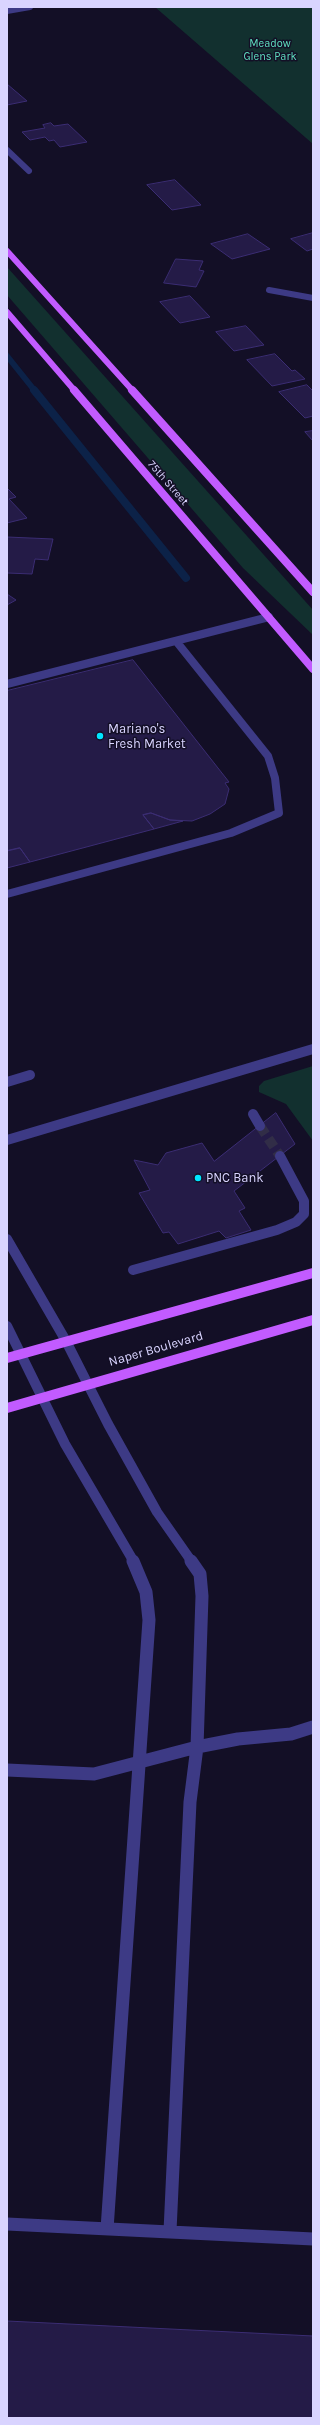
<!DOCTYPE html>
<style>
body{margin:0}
#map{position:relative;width:320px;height:2425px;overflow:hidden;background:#130f26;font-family:Karla,sans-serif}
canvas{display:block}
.frame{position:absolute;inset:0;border:8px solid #d9d4ff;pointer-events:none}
</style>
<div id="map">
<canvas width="320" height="2425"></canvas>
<div class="frame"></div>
</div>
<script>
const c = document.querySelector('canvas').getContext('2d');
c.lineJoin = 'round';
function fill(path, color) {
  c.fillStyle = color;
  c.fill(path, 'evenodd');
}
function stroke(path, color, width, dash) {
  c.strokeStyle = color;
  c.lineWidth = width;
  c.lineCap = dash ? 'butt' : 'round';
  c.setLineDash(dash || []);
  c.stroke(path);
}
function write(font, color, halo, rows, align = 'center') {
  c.font = font + ' Karla,sans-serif';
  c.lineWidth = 3;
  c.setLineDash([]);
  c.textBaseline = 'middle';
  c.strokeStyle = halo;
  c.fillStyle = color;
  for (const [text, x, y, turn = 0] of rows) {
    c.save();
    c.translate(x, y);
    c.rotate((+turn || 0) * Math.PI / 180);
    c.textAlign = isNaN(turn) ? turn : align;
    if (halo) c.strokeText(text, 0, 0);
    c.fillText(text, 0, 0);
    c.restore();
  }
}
const green = new Path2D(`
 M155,7H313V144Z
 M7,267L313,610V635L243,568L7,295Z
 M313,1066V1141L286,1104L259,1092V1086L264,1081Z`);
const streamFar1 = new Path2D(`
 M7,356L35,391`);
const stream = new Path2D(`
 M34,390L186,578`);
const building = new Path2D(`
 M7,84L27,101L7,105Z
 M51,123L54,126L68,124L87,142L60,147L54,140L49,141L45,137L30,140L22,132L45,128L43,125Z
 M175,180L201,205L172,210L147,185Z
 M313,233V249L307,251L291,239Z
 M248,234L270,249L232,259L211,244Z
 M176,259L203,261L199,270L204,271L196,287L164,283Z
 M190,296L210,317L180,323L160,302Z
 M246,326L264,345L234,351L216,332Z
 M275,354L292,371L295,370L305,379L272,386L247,360Z
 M307,385L313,391V416L305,418L279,392Z
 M313,431V441L305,432Z
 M7,488L16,497L9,499L27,518L7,523Z
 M7,537L53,539L48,560L35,559L32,574L7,573Z
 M7,594L16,600L7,605Z
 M133,660L229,782L225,783L229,789L225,804L210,814L192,821L170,820L151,813L143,815L154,829L30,862L20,848L7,851V691Z
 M151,813L170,820L183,821L154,829L143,815Z
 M20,848L30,862L7,868V851Z
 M276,1113L295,1144L234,1191L245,1208L239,1211L251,1230L226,1238L219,1231L178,1244L169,1232L163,1233L139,1193L150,1190L134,1160L158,1165L166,1153L202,1143L214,1161Z
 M7,2321L313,2336V2418H7Z`);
const minorTunnel = new Path2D(`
 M260,1126L280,1156`);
const minorFar3 = new Path2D(`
 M7,11L30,7
 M7,150L29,171
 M269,290L313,298`);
const minorFar2 = new Path2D(`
 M7,684L269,617
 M7,894L231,833L279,813L275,778L268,756L176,641`);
const minorFar1 = new Path2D(`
 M7,1082L30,1075
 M253,1114L260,1126
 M7,1140L313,1049
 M7,1239L66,1341L108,1424L157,1512L192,1562
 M133,1270L277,1230L296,1222L304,1214V1201L280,1156
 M7,1326L65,1444L134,1562`);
const minor = new Path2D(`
 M7,1770L94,1774L197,1747L238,1739L291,1734L313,1727
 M7,2224L313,2239
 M107,2229L149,1620L146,1592L133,1561
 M170,2231L190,1802L197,1747L202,1596L200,1574L191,1561`);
const majorFar2 = new Path2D(`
 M7,251L133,391
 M7,312L75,391`);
const majorFar1 = new Path2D(`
 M74,390L313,669
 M132,390L313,592`);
const major = new Path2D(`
 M7,1358L313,1273
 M7,1408L313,1320`);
const markers = [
 [100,736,4,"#00e5ff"],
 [198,1178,4,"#00e5ff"]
];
const farParknames = [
 ["Meadow",270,44],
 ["Glens Park",270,57]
];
const farStreetnames = [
 ["75th Street",168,483,49]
];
const poiNames = [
 ["Mariano's",108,729],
 ["Fresh Market",108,744],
 ["PNC Bank",206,1178]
];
const streetNames = [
 ["Naper Boulevard",156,1349,-16]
];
fill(green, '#12302f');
stroke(streamFar1, '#0c2248', 6);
stroke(stream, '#0c2248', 8);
fill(building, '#241b47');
stroke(building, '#3b2d73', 1);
stroke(minorTunnel, '#312d47', 10, [10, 5]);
stroke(minorFar3, '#3d3a85', 6);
stroke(minorFar2, '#3d3a85', 8);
stroke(minorFar1, '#3d3a85', 10);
stroke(minor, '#3d3a85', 13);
stroke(majorFar2, '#c25bff', 6);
stroke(majorFar1, '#c25bff', 8);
stroke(major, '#c25bff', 10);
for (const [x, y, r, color] of markers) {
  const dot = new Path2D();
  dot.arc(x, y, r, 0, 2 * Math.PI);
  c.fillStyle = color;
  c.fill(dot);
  stroke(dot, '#130f26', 1.5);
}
write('11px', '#5fe0c0', '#130f26', farParknames);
write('11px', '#d9d4ff', '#130f26', farStreetnames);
write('13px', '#d9d4ff', '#130f26', poiNames, 'left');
write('13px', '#d9d4ff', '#130f26', streetNames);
</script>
